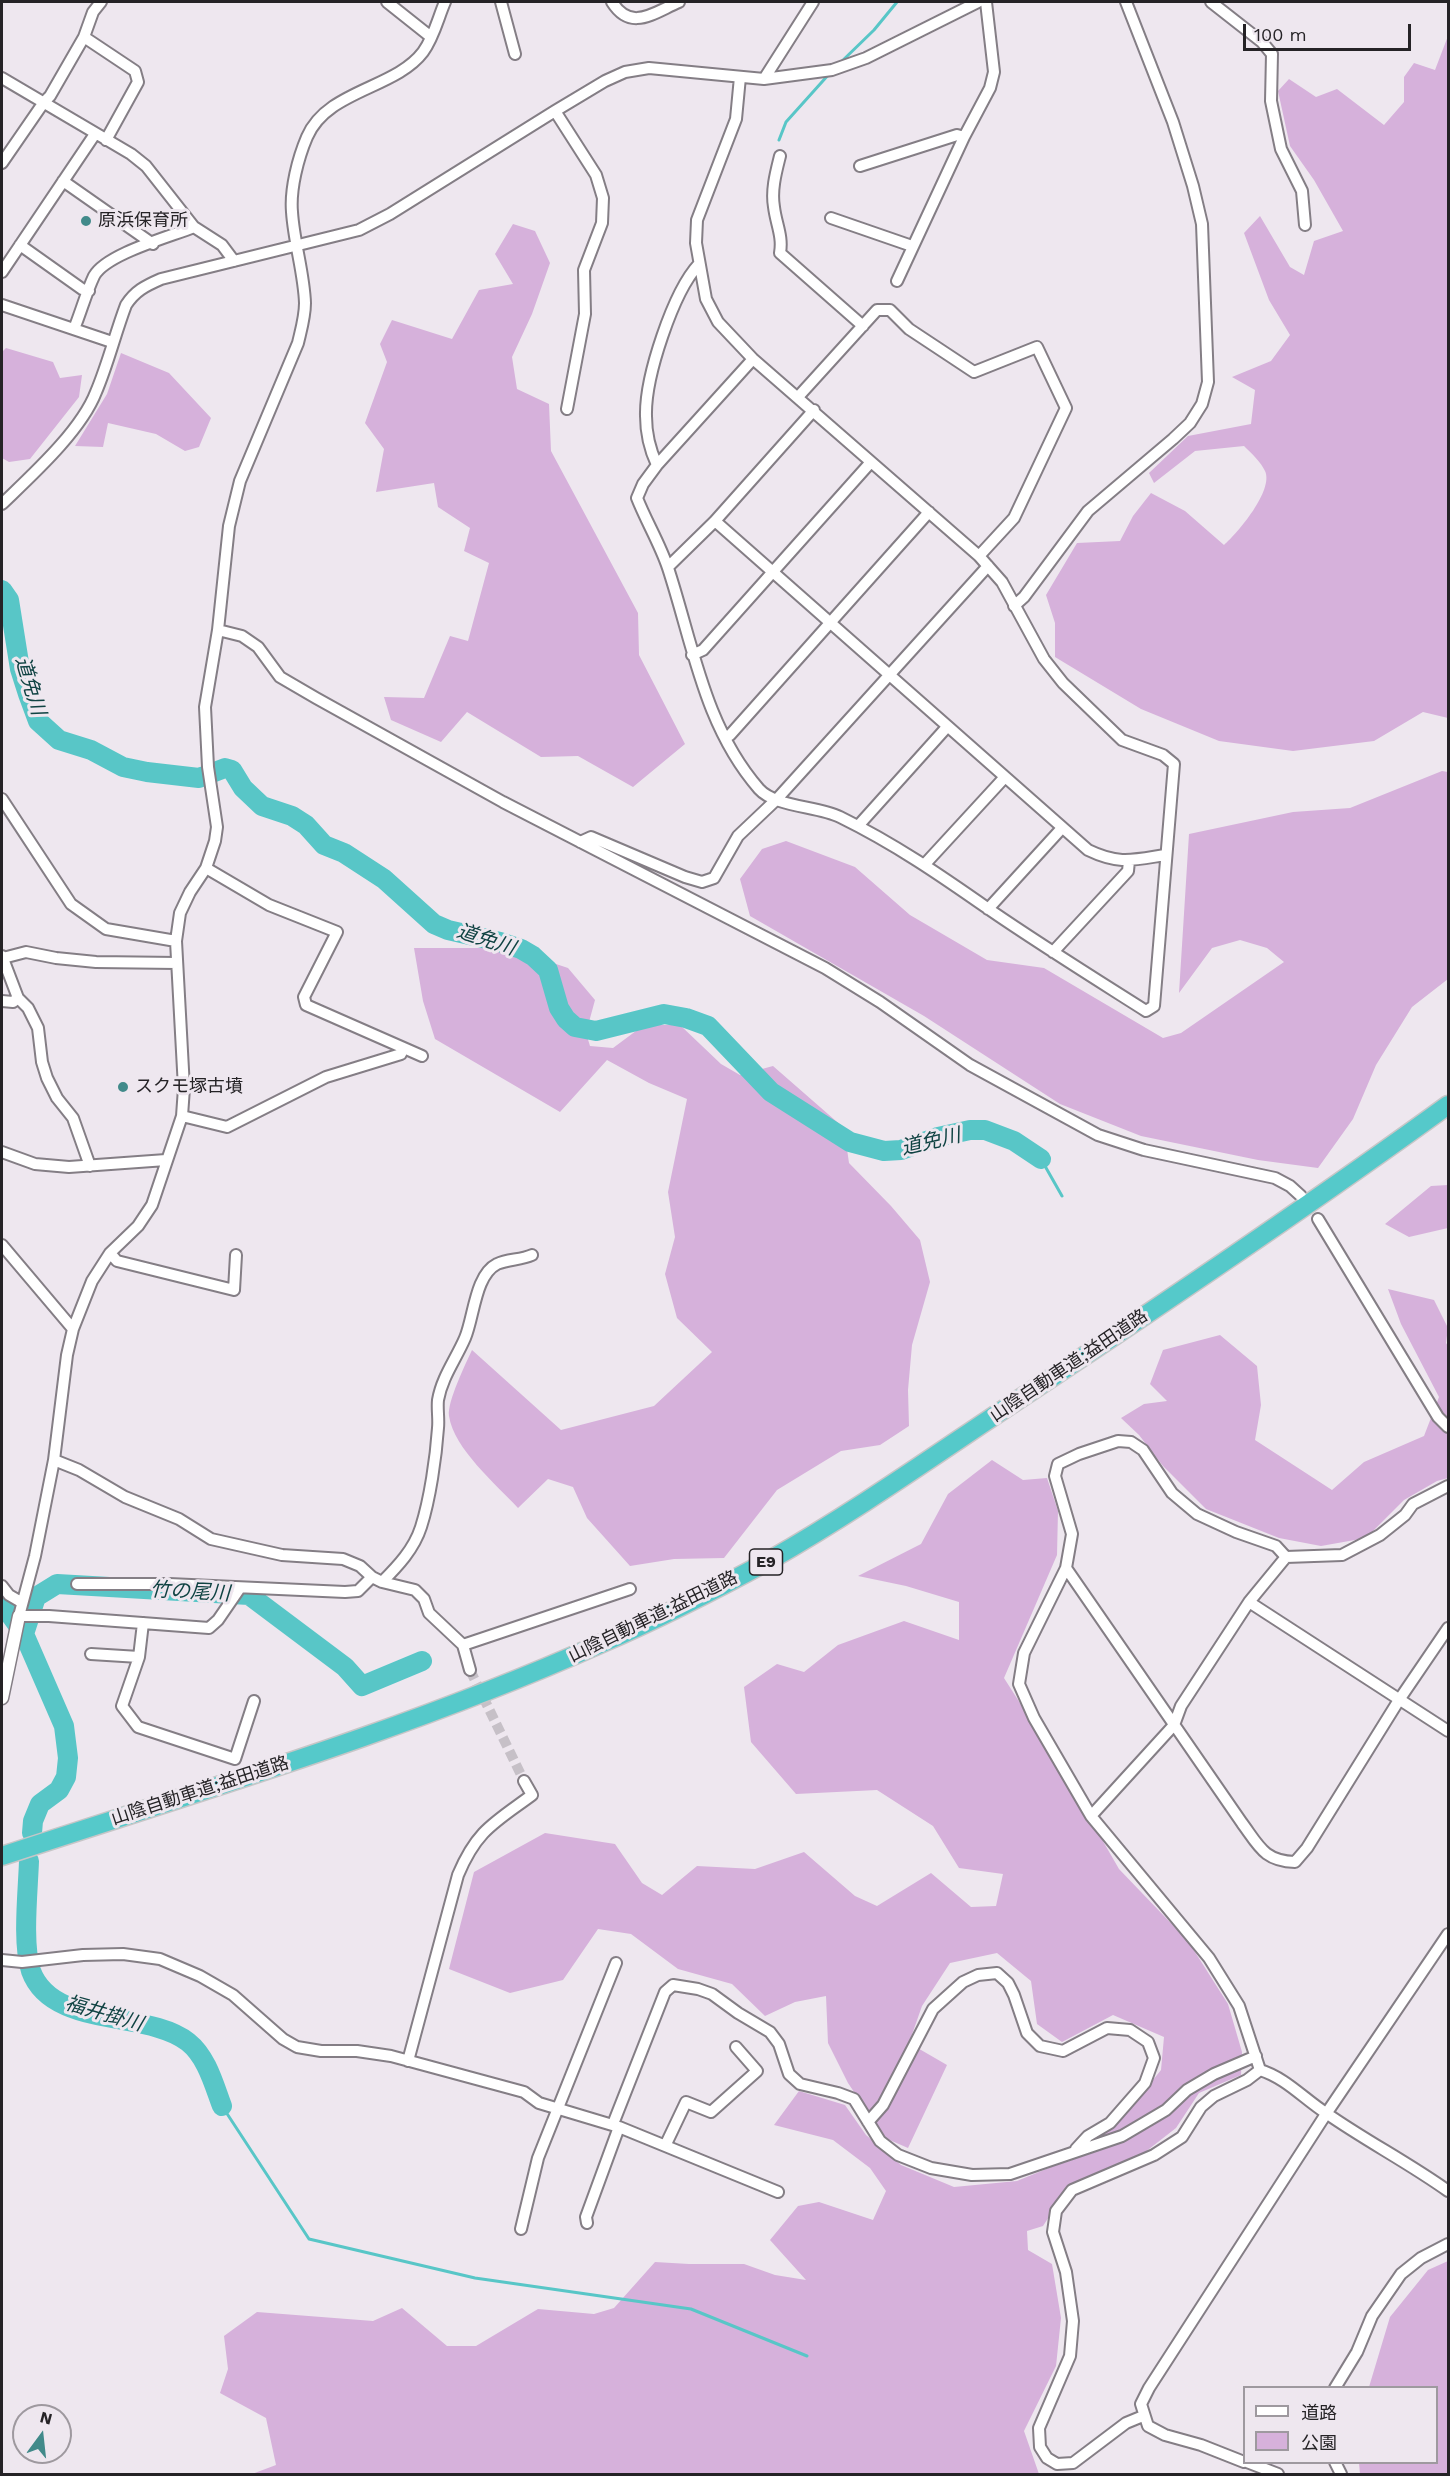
<!DOCTYPE html>
<meta charset="utf-8">
<style>
body{margin:0}
#map{position:relative;width:1450px;height:2476px;overflow:hidden;background:#eee7ef;font-family:"Work Sans","Noto Sans JP",sans-serif}
canvas{display:block}
.frame{position:absolute;inset:0;border:3px solid #252326;pointer-events:none}
.legend{position:absolute;left:1243px;top:2386px;width:195px;height:78px;box-sizing:border-box;background:#eee7ef;border:2px solid #9e999f;margin:0;padding:8px 10px;list-style:none;font-size:18px;color:#252326}
.legend li{display:flex;align-items:center;gap:12px;height:30px}
.legend b{width:30px;border:2px solid #9e999f}
.north{position:absolute;left:12px;top:2404px;width:60px;height:60px;box-sizing:border-box;background:#eee7ef;border:2px solid #9e999f;border-radius:50%;rotate:15deg;font-size:16px;font-weight:700;line-height:24px;text-align:center;color:#252326}
.north::after{content:'';display:block;margin:auto;width:21px;height:27px;background:#418a8a;clip-path:polygon(50% 0,100% 100%,50% 72%,0 100%)}
.scale{position:absolute;left:1243px;top:24px;width:168px;height:27px;box-sizing:border-box;border:3px solid #252326;border-top:0;padding-left:8px;font-size:18px;line-height:21px;white-space:nowrap;color:#252326;-webkit-text-stroke:4px #eee7ef;paint-order:stroke}
</style>
<div id="map">
<canvas width="1450" height="2476"></canvas>
<div class="frame"></div>
<ul class="legend">
<li><b style="height:8px;background:#fff"></b>道路</li>
<li><b style="height:16px;background:#d6b1db"></b>公園</li>
</ul>
<div class="north">N</div>
<div class="scale">100 m</div>
</div>
<script>
const c = document.querySelector('canvas').getContext('2d');
c.lineJoin = 'round';
function fill(path, color) {
  c.fillStyle = color;
  c.fill(path, 'evenodd');
}
function stroke(path, color, width, dash) {
  c.strokeStyle = color;
  c.lineWidth = width;
  c.lineCap = dash ? 'butt' : 'round';
  c.setLineDash(dash || []);
  c.stroke(path);
}
function write(font, color, halo, rows, align = 'center') {
  c.font = font + ' "Work Sans","Noto Sans JP",sans-serif';
  c.lineWidth = 6;
  c.setLineDash([]);
  c.textBaseline = 'middle';
  c.strokeStyle = halo;
  c.fillStyle = color;
  for (const [text, x, y, turn = 0] of rows) {
    c.save();
    c.translate(x, y);
    c.rotate((+turn || 0) * Math.PI / 180);
    c.textAlign = isNaN(turn) ? turn : align;
    if (halo) c.strokeText(text, 0, 0);
    c.fillText(text, 0, 0);
    c.restore();
  }
}
const green = new Path2D(`
 M1448,36V718L1423,712L1374,741L1293,751L1219,741L1141,709L1055,657V623L1046,595L1077,543L1120,541L1133,516L1151,493L1185,511L1224,545C1238,533 1274,490 1265,471C1261,462 1251,453 1244,446L1195,451L1154,483L1149,473L1188,436L1251,424L1255,390L1232,377L1271,361L1290,335L1269,300L1244,233L1260,216L1290,267L1304,275L1314,241L1343,231L1314,180L1290,146L1278,91L1289,79L1316,97L1337,89L1384,125L1404,102V77L1414,63L1435,70Z
 M513,224L535,231L550,263L532,314L512,357L517,389L549,404L551,451L638,613L639,655L685,744L633,787L578,756L541,757L467,712L441,742L391,720L384,697L424,698L450,636L468,641L489,563L464,551L470,528L438,507L434,483L376,492L384,449L365,423L387,362L380,344L392,320L452,339L479,290L513,284L495,254Z
 M6,348L53,362L60,378L82,375L79,397L30,459L9,462L2,458V352Z
 M121,353L169,373L211,418L199,447L185,451L156,434L108,423L103,447L75,446L107,394Z
 M1442,771L1448,772V979L1412,1007L1376,1065L1353,1119L1318,1168L1258,1160L1141,1136L1060,1104L924,1016L750,916L740,879L762,849L786,841L855,867L910,915L987,960L1044,968L1163,1038L1181,1033L1284,962L1267,948L1240,940L1212,948L1179,993L1189,834L1293,812L1350,808Z
 M414,948H508L568,968L595,1000L586,1033L590,1046L613,1048L644,1025H680L721,1064L740,1075L773,1066L844,1128L849,1163L891,1206L920,1240L930,1282L912,1345L908,1390L909,1426L880,1445L841,1451L777,1490L724,1558L674,1559L630,1566L587,1518L573,1487L548,1479L518,1508C496,1484 454,1449 449,1416C447,1402 466,1363 472,1350L561,1430L654,1406L712,1352L677,1318L665,1274L675,1237L668,1192L687,1099L649,1083L607,1060L560,1112L435,1039L423,1001Z
 M1448,1185V1228L1409,1237L1385,1224L1431,1186Z
 M1388,1289L1434,1300L1448,1328L1446,1343L1448,1346V1478L1437,1481L1404,1500L1366,1538L1321,1546L1279,1538L1206,1509L1163,1466L1139,1435L1121,1418L1144,1404L1167,1401L1150,1384L1163,1350L1220,1335L1257,1366L1261,1405L1255,1440L1332,1490L1364,1462L1424,1436L1439,1397L1401,1324Z
 M992,1460L1023,1480L1047,1478L1058,1511L1057,1555L1004,1678L1055,1758L1119,1869L1188,1941L1228,2004L1242,2052L1241,2075L1199,2093L1176,2128L1140,2156L1067,2189L1043,2226L1027,2231L1028,2250L1052,2264L1061,2318L1056,2366L1024,2431L1039,2474H252L276,2465L266,2418L220,2393L228,2369L224,2336L257,2312L373,2321L402,2308L447,2346H476L538,2309L594,2314L614,2308L655,2262L689,2264H744L775,2275L806,2280L770,2240L798,2206L819,2202L873,2220L886,2191L870,2168L833,2140L774,2125L799,2091L845,2105L866,2135L901,2165L954,2187L1017,2181L1056,2165L1116,2126L1161,2070L1164,2037L1113,2015L1062,2042L1037,2024L1031,1981L997,1953L950,1963L922,2006L909,2043L947,2065L908,2148L885,2138L848,2083L828,2043L826,1996L795,2002L765,2016L732,1984L678,1969L631,1934L598,1929L563,1980L510,1993L449,1969L474,1872L545,1833L615,1844L642,1883L662,1895L697,1866L755,1869L804,1852L855,1896L877,1906L931,1873L971,1907L996,1906L1003,1874L959,1868L933,1826L877,1790L796,1794L751,1742L744,1687L777,1664L804,1672L838,1645L904,1621L959,1640V1602L906,1586L858,1576L921,1544L948,1494Z
 M1448,2261V2474H1360L1359,2463L1436,2462V2388L1369,2387L1390,2317L1428,2270Z`);
const stream = new Path2D(`
 M839,64L874,30L897,2
 M779,140L786,122L830,73
 M1041,1159L1062,1196
 M222,2106L309,2239L475,2278L691,2309L807,2356`);
const river = new Path2D(`
 M2,590L9,600L20,669L28,694L38,721L59,740L91,750L123,767L147,772L199,778L225,768L232,770L243,788L262,806L292,816L306,825L324,845L344,853L384,879L434,924L448,930L500,942L521,949L533,956L548,970L559,1008L566,1019L575,1027L596,1031L664,1014L686,1018L708,1026L771,1092L850,1142L884,1151L901,1150L938,1137L970,1130H985L1014,1141L1041,1159
 M2,1603L24,1634L64,1726L68,1758L66,1777L59,1790L40,1804L33,1821L32,1833
 M24,1634L36,1597L57,1584L249,1595L345,1667L362,1686L422,1661
 M29,1861C28,1891 22,1944 31,1971C52,2029 148,2010 188,2042C207,2057 214,2085 222,2106`);
const minorTunnel = new Path2D(`
 M470,1670L524,1781`);
const minor = new Path2D(`
 M387,2L431,37
 M501,2L515,54
 M612,2C631,32 653,13 679,2
 M1211,2L1262,42L1272,54L1271,101L1281,149L1302,191L1305,225
 M84,37L135,71L138,82L106,140
 M740,77L736,119L697,220L696,243L706,299L718,322L753,359L979,556L1002,582L1044,659L1063,683L1122,740L1163,755L1174,764L1154,1006L1146,1011C1094,978 1041,945 990,910C940,875 895,844 840,817C818,806 775,807 759,789C704,726 693,644 668,568C660,544 646,521 637,498L643,484L657,465L753,359
 M2,78L131,154L146,166L194,227L222,245L234,261
 M764,79L813,2
 M555,111L596,175L603,198L602,223L584,270L585,314L567,409
 M780,156C776,172 771,190 774,207C776,224 783,236 780,253L863,326
 M2,163L44,102L50,96L84,37L93,12L101,2
 M860,166L957,135L964,137
 M63,181L153,244
 M831,218L912,246
 M20,245L82,289L89,291
 M2,272L95,134
 M897,281L964,137L990,88L994,72L986,2
 M2,305L112,342
 M74,329C81,312 86,293 94,276C106,254 169,237 194,227
 M798,397L877,310H890L909,329L974,372L1037,347L1066,408L1014,518L979,556
 M657,465C650,450 646,433 646,416C645,377 673,292 699,264
 M2,504C32,475 81,431 96,392C108,364 115,334 126,305C135,291 145,286 161,279L359,230L390,214L555,111L605,81L625,72L649,68L764,79L832,70L866,58L978,2
 M715,521L1088,850C1119,865 1133,860 1165,855
 M668,567L715,521L814,410
 M1014,606L1024,597L1088,511L1173,439L1190,423L1202,404L1208,382L1202,224L1193,186L1173,122L1126,2
 M218,630L242,636L258,647L280,677L316,698L503,802L825,968L880,1002L970,1065L1098,1135L1144,1150L1275,1178L1290,1186L1301,1196
 M692,655L703,650L871,462
 M725,737L730,735L929,512
 M2,799L71,904L106,929L176,941
 M858,826L947,727
 M580,842L591,837L685,877L702,882L714,878L738,836L777,799L988,566
 M925,864L1005,777
 M206,868L269,905L337,932L304,997L306,1005L422,1056
 M988,909L1062,828
 M1053,952L1128,871L1129,861
 M2,956L18,998L28,1008L38,1028L42,1062L47,1078L57,1098L73,1118L90,1166
 M3,958L26,952L56,958L96,962L177,963
 M2,1001L13,1002L18,998
 M182,1116L227,1127L326,1077L401,1054L403,1048
 M2,1152L35,1164L69,1167L166,1160
 M1318,1219L1438,1417L1448,1427
 M2,1245L73,1329
 M110,1253L117,1261L234,1290L236,1255
 M54,1460L79,1470L125,1497L179,1519L211,1539L282,1555L343,1559L360,1566L372,1577L382,1582L415,1590L424,1599L429,1613L463,1645L630,1589
 M1066,1568L1242,1823C1259,1846 1264,1861 1295,1862L1307,1848L1399,1700L1448,1628
 M382,1582C398,1566 414,1549 421,1527C430,1499 436,1457 438,1428C439,1419 437,1409 438,1400C442,1377 456,1359 465,1338C474,1317 475,1275 497,1264C508,1259 521,1260 532,1255
 M77,1584H169L345,1592L358,1591L372,1577
 M2,1586L9,1595L21,1602
 M240,1588L218,1620L209,1628L49,1616H19L35,1556L54,1460L67,1355L73,1329L92,1281L110,1253L138,1226L152,1205L182,1116L184,1088L176,941L180,913L190,892L206,868L215,841L217,827L208,767L205,707L218,630L229,526L240,481L298,343C301,330 305,317 305,303C304,273 294,243 292,212C290,189 298,158 307,137C327,90 395,89 423,52C434,37 438,18 445,2
 M1249,1602L1448,1731
 M143,1623L139,1657L122,1706L138,1727L235,1759L254,1701
 M463,1645L470,1670
 M91,1654L139,1657
 M1091,1816L1174,1725L1181,1706L1249,1602L1286,1557
 M2,1960L22,1962L83,1955L123,1954L160,1959L200,1976L233,1995L283,2039L297,2047L321,2051H357L391,2056L524,2092L539,2103L619,2127L778,2192
 M408,2061L458,1875C477,1830 494,1823 532,1795L524,1781
 M1260,2070L1239,2006L1209,1958L1091,1816L1034,1718L1019,1684L1024,1653L1066,1568L1072,1534L1055,1476L1058,1464L1079,1454L1118,1441L1131,1442L1143,1450L1172,1493L1197,1514L1236,1532L1276,1546L1286,1557L1342,1555L1380,1535L1405,1515L1413,1504L1448,1486
 M1260,2070C1286,2078 1304,2099 1326,2113C1366,2141 1409,2163 1448,2191
 M868,2122L883,2105L933,2009L963,1982L978,1975L997,1973L1008,1983L1014,1995L1027,2033L1040,2046L1063,2051L1107,2028L1130,2030L1148,2042L1154,2058L1145,2083L1110,2123L1088,2136L1076,2149
 M613,2124L665,1992L673,1985L698,1989L712,1994L738,2013L770,2032L779,2044L789,2074L800,2084L838,2093L854,2099L880,2141L898,2155L931,2168L972,2175L1010,2174L1122,2136L1166,2110L1187,2090L1214,2074L1256,2056
 M666,2144L686,2102L711,2112L757,2071L736,2047
 M587,2223L586,2217L619,2127
 M521,2229L538,2158L616,1963
 M1335,2388L1357,2352L1372,2316L1401,2274L1421,2258L1448,2244
 M1143,2416L1126,2423L1073,2463L1057,2464L1047,2458L1040,2447L1039,2428L1070,2356L1073,2321L1066,2272L1053,2232L1056,2211L1072,2190L1154,2155L1182,2137L1201,2107L1214,2096L1247,2080L1260,2070
 M1244,2462L1201,2445L1165,2435L1148,2426L1141,2404L1149,2388L1326,2114L1448,1934
 M1247,2462L1278,2474
 M1335,2462L1341,2474`);
const tertiary = new Path2D(`
 M2,1698L19,1616`);
const motorway = new Path2D(`
 M2,1856C203,1790 407,1730 600,1644C658,1619 715,1590 770,1560C858,1510 942,1450 1027,1394C1169,1300 1310,1205 1448,1105`);
const markers = [
 [86,221,6,"#418a8a"],
 [123,1087,6,"#418a8a"]
];
const shields = [
 [766,1562,33]
];
const shieldNames = [
 ["E9",766,1562]
];
const poiNames = [
 ["原浜保育所",98,221],
 ["スクモ塚古墳",135,1087]
];
const streetNames = [
 ["山陰自動車道;益田道路",1069,1366,-34],
 ["山陰自動車道;益田道路",653,1617,-26],
 ["山陰自動車道;益田道路",200,1791,-18]
];
const waterNames = [
 ["道免川",30,686,73],
 ["道免川",486,940,18],
 ["道免川",931,1142,-13],
 ["竹の尾川",190,1592,3],
 ["福井掛川",104,2014,16]
];
fill(green, '#d6b1db');
stroke(stream, '#58c6c7', 3);
stroke(river, '#58c6c7', 20);
stroke(minorTunnel, '#c6c0c7', 10, [10, 5]);
stroke(minor, '#847e85', 14);
stroke(tertiary, '#847e85', 15);
stroke(motorway, '#c6c6c7', 21);
stroke(minor, '#fff', 10);
stroke(tertiary, '#fff', 12);
stroke(motorway, '#55c9ca', 18);
for (const [x, y, r, color] of markers) {
  const dot = new Path2D();
  dot.arc(x, y, r, 0, 2 * Math.PI);
  c.fillStyle = color;
  c.fill(dot);
  stroke(dot, '#eee7ef', 2);
}
for (const [x, y, w] of shields) {
  const box = new Path2D();
  box.roundRect(x - w / 2, y - 13, w, 26, 4.5);
  c.fillStyle = '#eee7ef';
  c.fill(box);
  stroke(box, '#252326', 1.5);
}
write('bold 16px', '#252326', null, shieldNames);
write('18px', '#252326', '#eee7ef', poiNames, 'left');
write('18px', '#252326', '#eee7ef', streetNames);
write('italic 20px', '#104343', '#eee7ef', waterNames);
</script>
